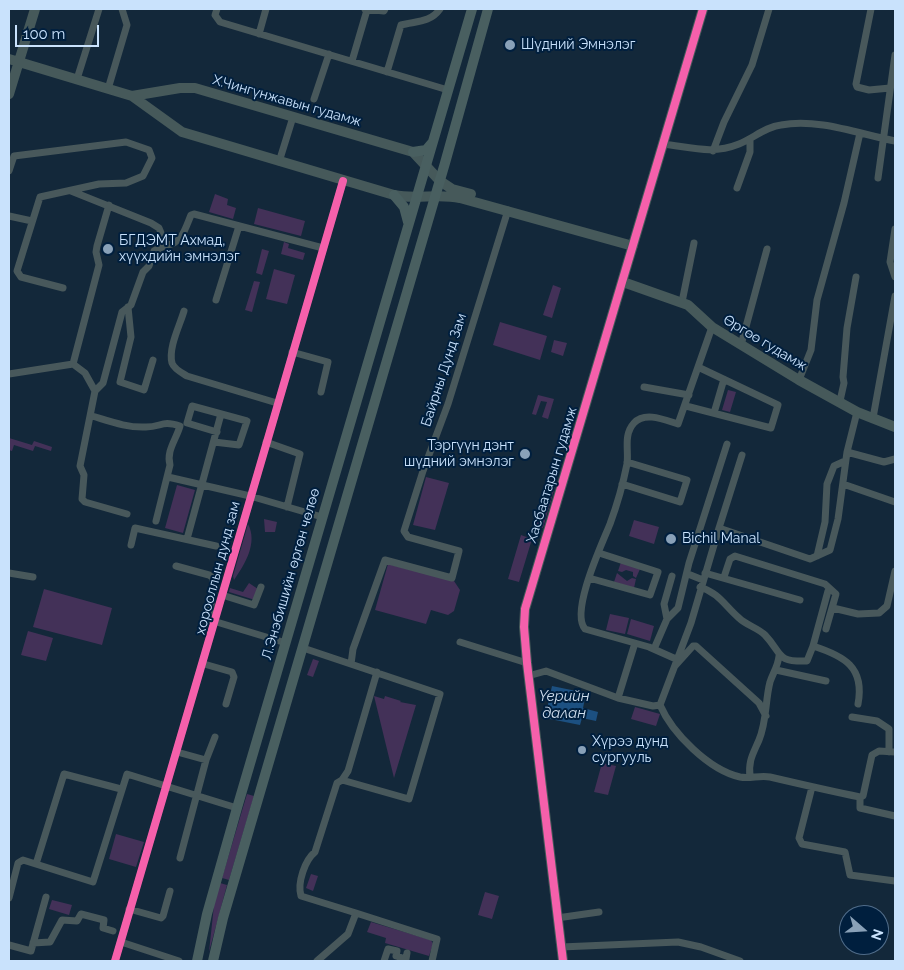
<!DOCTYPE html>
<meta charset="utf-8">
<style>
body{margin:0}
#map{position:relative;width:904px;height:970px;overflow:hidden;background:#13283a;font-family:Raleway,sans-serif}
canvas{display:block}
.frame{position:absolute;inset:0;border:10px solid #c9e2fc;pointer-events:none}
.north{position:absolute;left:839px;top:905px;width:50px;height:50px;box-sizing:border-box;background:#001f3e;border:1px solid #506d8a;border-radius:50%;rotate:109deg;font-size:14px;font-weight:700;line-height:20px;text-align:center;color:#c9e2fc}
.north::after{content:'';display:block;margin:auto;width:18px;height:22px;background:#89a1b8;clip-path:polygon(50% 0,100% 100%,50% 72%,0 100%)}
.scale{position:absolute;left:15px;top:25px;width:84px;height:22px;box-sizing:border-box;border:2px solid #c9e2fc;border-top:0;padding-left:6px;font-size:15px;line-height:18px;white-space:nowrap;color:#c9e2fc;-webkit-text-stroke:4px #001f3e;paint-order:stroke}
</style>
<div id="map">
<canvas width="904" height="970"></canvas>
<div class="frame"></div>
<div class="north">N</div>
<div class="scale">100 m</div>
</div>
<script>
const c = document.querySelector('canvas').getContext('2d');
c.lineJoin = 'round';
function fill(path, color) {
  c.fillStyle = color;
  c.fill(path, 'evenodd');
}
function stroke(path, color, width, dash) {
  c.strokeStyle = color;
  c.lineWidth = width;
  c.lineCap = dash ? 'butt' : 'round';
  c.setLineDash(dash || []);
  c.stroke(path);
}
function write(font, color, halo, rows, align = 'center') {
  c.font = font + ' Raleway,sans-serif';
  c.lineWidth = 4;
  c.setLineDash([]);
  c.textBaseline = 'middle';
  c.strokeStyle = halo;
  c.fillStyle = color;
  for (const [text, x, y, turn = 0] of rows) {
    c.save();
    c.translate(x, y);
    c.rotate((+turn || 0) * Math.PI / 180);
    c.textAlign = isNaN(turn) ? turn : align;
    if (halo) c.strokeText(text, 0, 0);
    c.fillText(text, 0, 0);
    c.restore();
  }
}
const green = new Path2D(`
 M215,194L228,199L227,205L236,208L233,219L209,212Z
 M258,208L305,221L301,236L254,224Z
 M284,242L289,244L288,248L305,253L303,260L281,254Z
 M262,249L269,251L262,275L256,273Z
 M274,269L295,275L287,304L266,299Z
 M254,281L260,282L252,312L245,310Z
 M553,285L561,288L552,318L543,315Z
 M500,322L547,336L540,360L493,345Z
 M554,340L567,343L563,356L551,352Z
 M728,390L736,392L730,412L722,410Z
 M538,395L554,399L548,419L542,417L547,402L541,401L536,415L532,414Z
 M9,438L32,445L34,441L52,447L51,451L35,446L33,451L14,445L12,451L9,450Z
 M426,477L449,483L435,530L413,525Z
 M545,484L555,487L543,528L534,525Z
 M177,485L195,490L183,533L165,528Z
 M264,519L277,522L275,532H265Z
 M634,520L659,527L654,544L629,536Z
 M248,524C258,543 245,564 234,580L233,576Z
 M521,535L532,539L519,582L508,579Z
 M621,562L640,569L636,578L633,576V572L626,570L622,572L618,571Z
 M388,564L454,581L460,590L454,611L448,615L431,610L426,624L375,610Z
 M617,573L627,581L632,578L636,579L634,588L614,582Z
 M249,583L258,589L255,600L229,592L230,588L243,592Z
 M44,589L112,608L102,645L33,627Z
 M610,614L629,618L625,634L606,630Z
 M631,619L654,626L650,641L627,634Z
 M28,631L53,638L46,661L21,655Z
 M313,659L319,661L313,677L307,675Z
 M374,696L384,699L385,696L401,701L400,702L416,705L394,778Z
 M635,707L660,714L656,726L631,719Z
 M602,763L616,766L608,795L594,792Z
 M247,794L254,796L229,880L222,878Z
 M116,834L144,842L136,867L109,859Z
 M311,874L318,876L313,891L306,888Z
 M220,883L227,885L209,952L214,905Z
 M485,892L499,896L492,919L478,915Z
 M52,900L72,905L69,915L49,909Z
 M371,922L431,940L433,944L429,956L385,943L386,938L367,932Z`);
const water = new Path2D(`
 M552,686L586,693L583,708L598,712L596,721L582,718L580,725L545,718Z`);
const street = new Path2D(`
 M217,9L215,15L220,22L448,90
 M365,9L384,11L385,9
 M871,9L856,84L857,87L869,90L890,88
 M259,34L266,9
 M352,61L367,10
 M387,72L401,25C416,21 430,23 440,9
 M77,79L99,9
 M108,89L127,25L122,9
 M314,99L329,54
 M663,144C690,147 712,155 739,144C754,138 765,127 781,125C818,118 859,134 895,141
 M713,151L724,122L752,65L769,9
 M279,162L293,117
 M9,171L14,156L126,142L149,150L152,158L143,176L126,183L99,184L40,197L17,271L21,277L63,288
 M878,178L895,55
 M737,188L750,152V139
 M71,191L151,223L159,228L166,245C182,244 185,229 191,215L194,214L323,248
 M9,216L32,221
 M895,229L890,262L895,277
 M216,300L239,226
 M682,302L694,243
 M128,307L131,337L120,382L144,390L153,360
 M184,311C180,325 168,348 172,363C174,369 182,373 187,376L277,403
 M741,345L767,249
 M292,352L328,362L321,392
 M73,364L99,265L96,252L97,246L109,205
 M9,374L73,364L85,373L95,391L80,466L84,475L82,499L85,502L127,514
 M799,380L811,350L817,300L844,203L860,133
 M644,387L689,395
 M95,391L103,383L122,312L131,305L143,272L149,266L154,251L166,245
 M840,401L844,383L843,377L847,328L856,277
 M686,406L771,428L778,405L698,367
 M714,413L724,379
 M92,416C109,421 127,428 146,427C162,427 161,420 180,426C176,440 166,451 170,465L156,521
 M873,418L895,296
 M214,442L239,445L247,421L192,406L187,423L217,432
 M266,442L300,454L287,507
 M847,452L884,462L895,459
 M168,477L250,496L322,517
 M622,484L680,502L687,480L627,462
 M843,484L895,502
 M719,528L742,455
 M187,539L221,414
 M131,545L135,528L216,546
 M817,556L825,522L827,484L834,466L845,461
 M176,566L209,575L213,578L210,620L286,643
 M9,573L33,577
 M705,573L800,600
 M688,574L703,580
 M724,577L730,559L735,556L825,584L836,594L826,629
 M589,578L650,595L658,572L599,553
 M700,587C719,593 725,606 739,618C746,625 758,628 765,635C783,654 775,662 807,661L813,646C844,656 865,667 858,704
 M222,595L254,605L261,587
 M833,608L858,614L879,613L887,606L895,571
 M667,619L664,604L672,576
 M460,642L527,663
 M813,646L828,591
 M303,648L440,694L409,799L342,780
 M654,649L667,619L678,608L689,563L727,444
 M676,659L649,647L585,629C570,612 602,544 610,524C617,505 623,484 627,464C629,451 623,435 634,423C645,411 665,420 678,424L712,327
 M204,664L232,672L234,677L226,704
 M351,664L353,649L385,560L452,578L459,551L408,537L404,531L423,471L448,404L508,210
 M675,666L693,646H696L759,703L766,716
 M776,670L826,681
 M528,676L546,671L618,698L653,706L660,705L691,623L719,528L810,559L830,550L838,519L847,452L857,412
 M618,698L635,643
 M660,705C672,733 709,770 740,777C750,779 760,775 770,777C800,784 830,791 860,797L863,796L872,755L879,751L895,752
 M852,717L877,721L889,729V752
 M177,752L206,760L215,737
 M750,777C748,761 753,754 759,740C767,721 765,701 770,682C773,673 778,666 779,656
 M812,787L799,838L802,844L845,852L850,875L895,881
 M860,797V808L895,816
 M180,858L206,760
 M36,864L64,774L121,789
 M9,898L18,863L23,860L93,882L127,774L237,808
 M129,909L161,918L163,916L170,891
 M356,913L437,939L432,961
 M557,918L599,912
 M121,942L179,961
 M33,943L50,942L62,920L77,921L81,914L104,920L103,928L113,931
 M9,945L31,951L46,897
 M561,947L678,942L701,947L740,961
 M115,961C192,701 267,441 343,181
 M317,961L348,934L356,913L301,896C297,883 305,860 315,852L337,783L342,780L348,771L377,672
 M384,961L388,949L397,951L396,956L406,959L407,953`);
const secondary = new Path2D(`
 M9,59L132,96L182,132L394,195C416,200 437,193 460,198L633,246
 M9,94L35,9
 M132,96L180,88H195L413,152L440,181L452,189L471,194
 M623,282L688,305L712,327L799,380L857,412L895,427
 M563,961L527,663L524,627L525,609L703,9`);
const primary = new Path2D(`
 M413,152L426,150L432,143
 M394,195L404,207L408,222
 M197,961L207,914L237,808L472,9
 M213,961L223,918L445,163L488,9`);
const cycleway = new Path2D(`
 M115,961C192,701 267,441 343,181
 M563,961L527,663L524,627L525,609L703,9`);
const markers = [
 [510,45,6,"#89a1b8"],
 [108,249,6,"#89a1b8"],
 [525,454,6,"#89a1b8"],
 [671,539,6,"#89a1b8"],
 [582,750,5,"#89a1b8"]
];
const poiNames = [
 ["Шүдний Эмнэлэг",521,45],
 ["БГДЭМТ Ахмад,",119,241],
 ["хүүхдийн эмнэлэг",119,257],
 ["Тэргүүн дэнт",514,446,"right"],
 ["шүдний эмнэлэг",514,462,"right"],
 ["Bichil Manal",682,539],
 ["Хүрээ дунд",592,742],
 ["сургууль",592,758]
];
const streetNames = [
 ["Х.Чингүнжавын гудамж",287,101,16],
 ["Өргөө гудамж",765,343,31],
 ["Байрны Дунд Зам",444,370,-72],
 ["Хасбаатарын гудамж",552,475,-73],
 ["хорооллын дунд зам",218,568,-75],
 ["Л.Энэбишийн өргөн чөлөө",291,574,-74]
];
const waterNames = [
 ["Үерийн",564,696],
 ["далан",564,713]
];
fill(green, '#433158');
fill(water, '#1c5081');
stroke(street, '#48585b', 7);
stroke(secondary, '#46595a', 10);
stroke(primary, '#495f60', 10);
stroke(cycleway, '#f560ab', 8);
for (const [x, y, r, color] of markers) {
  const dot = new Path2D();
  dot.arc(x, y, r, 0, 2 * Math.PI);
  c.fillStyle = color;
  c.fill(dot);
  stroke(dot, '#001f3e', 2);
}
write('14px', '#c9e2fc', '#001f3e', poiNames, 'left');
write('14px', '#c9e2fc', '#001f3e', streetNames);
write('italic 15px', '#d0dfef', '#001f3e', waterNames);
</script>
